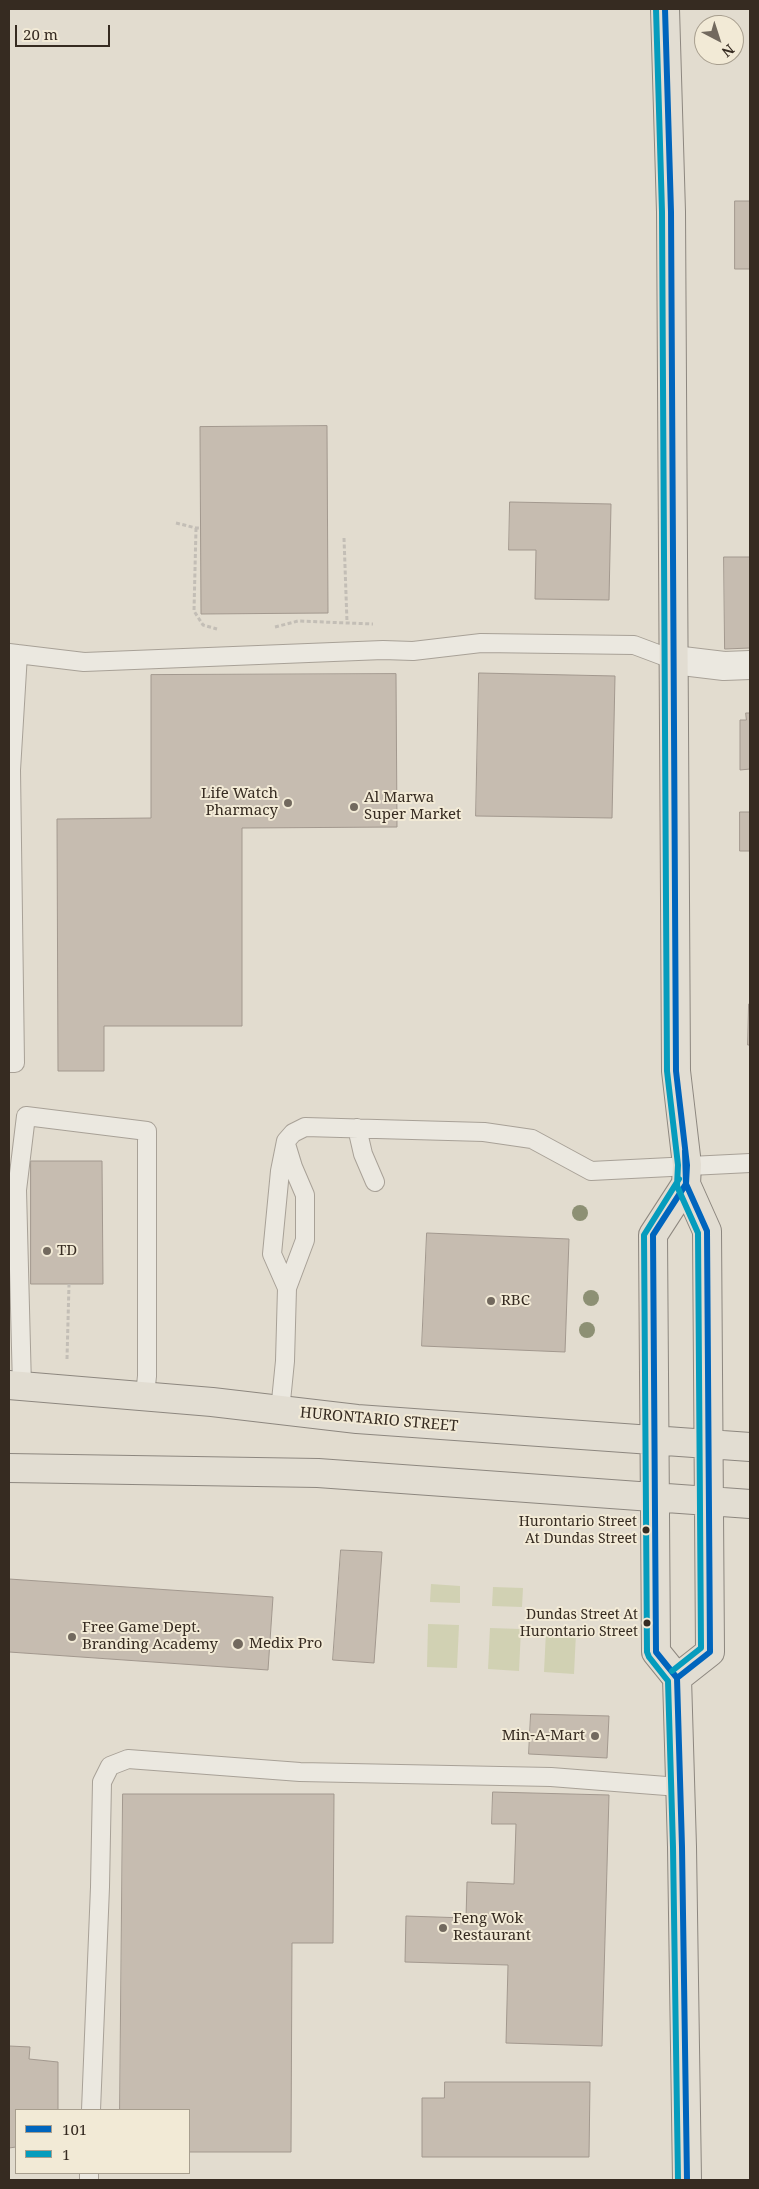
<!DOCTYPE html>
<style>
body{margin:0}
#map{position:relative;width:759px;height:2189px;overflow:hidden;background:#e2dccf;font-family:"Noto Serif",serif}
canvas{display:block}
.frame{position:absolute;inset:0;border:10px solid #362b21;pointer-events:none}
.legend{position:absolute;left:15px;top:2109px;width:175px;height:65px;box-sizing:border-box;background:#f2ead6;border:1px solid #a79e8e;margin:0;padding:6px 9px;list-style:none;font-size:15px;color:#362b21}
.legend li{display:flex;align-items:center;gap:10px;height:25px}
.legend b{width:25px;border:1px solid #a79e8e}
.north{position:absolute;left:694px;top:15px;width:50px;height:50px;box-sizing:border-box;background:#f2ead6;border:1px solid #a79e8e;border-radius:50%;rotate:140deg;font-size:14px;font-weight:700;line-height:20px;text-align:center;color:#362b21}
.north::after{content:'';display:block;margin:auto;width:18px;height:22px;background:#72695e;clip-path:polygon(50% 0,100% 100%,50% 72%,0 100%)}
.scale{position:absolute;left:15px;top:25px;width:95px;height:22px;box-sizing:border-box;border:2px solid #362b21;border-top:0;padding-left:6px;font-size:15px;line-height:18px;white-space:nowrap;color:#362b21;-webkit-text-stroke:4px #f2ead6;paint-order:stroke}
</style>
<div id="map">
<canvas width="759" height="2189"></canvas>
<div class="frame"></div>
<ul class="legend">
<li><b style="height:6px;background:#0065bd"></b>101</li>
<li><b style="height:6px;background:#059cbd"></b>1</li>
</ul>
<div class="north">N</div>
<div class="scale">20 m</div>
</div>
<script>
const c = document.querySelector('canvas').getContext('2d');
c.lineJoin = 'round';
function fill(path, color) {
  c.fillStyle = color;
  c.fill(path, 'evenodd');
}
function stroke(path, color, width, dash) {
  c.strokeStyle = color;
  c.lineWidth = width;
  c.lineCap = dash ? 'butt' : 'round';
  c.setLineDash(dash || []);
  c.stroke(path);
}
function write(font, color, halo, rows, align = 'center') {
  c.font = font + ' "Noto Serif",serif';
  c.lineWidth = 4;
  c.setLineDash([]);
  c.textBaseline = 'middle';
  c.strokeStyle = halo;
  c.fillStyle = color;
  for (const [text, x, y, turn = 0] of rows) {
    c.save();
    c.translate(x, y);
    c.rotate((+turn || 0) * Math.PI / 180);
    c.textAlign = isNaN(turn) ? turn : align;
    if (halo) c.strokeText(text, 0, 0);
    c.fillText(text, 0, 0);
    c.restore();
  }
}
const green = new Path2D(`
 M431,1584L460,1586V1603L430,1602Z
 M493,1587L523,1588L522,1607L492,1606Z
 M428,1624L459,1625L457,1668L427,1667Z
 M490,1628L521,1629L519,1671L488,1669Z
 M546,1631L576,1633L574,1674L544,1672Z`);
const building = new Path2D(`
 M735,201H750V269H735Z
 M327,426L328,613L201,614L200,427Z
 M510,502L611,504L609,600L535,599L536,550H509Z
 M724,557H750V648L725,649Z
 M479,673L615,676L612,818L476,816Z
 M396,674L397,827L242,828V1026H104V1071H58L57,819L151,818V675Z
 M746,713H750V769L740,770V720H746Z
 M740,812H750V851H740Z
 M749,1004H750V1045H748Z
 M31,1161H102L103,1284H31Z
 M427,1233L569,1239L565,1352L422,1346Z
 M341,1550L382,1552L374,1663L333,1660Z
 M9,1579L273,1597L268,1670L9,1652Z
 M531,1714L609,1716L607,1758L529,1754Z
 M493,1792L609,1795L602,2046L506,2043L508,1965L405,1962L406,1916L466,1918L467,1882L514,1884L516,1824H492Z
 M123,1794H334L333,1943H292L291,2152H189V2110H120Z
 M9,2046L30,2047L29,2059L58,2062V2110H16V2147L9,2148Z
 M445,2082H590L589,2157H422V2098H444Z`);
const path = new Path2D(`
 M176,523L196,528H201
 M196,528L194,611L203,625L217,629
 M344,538L347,622
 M275,627L298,621L373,624
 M67,1359L69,1284`);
const service = new Path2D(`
 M9,653L84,662L383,650L413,651L481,643L634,645L674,660
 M9,1063H15L11,770L18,654
 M357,1128L363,1154L375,1182
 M286,1144L293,1167L305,1195V1240L287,1288
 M22,1387L17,1190L26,1116L147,1131V1376L145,1395
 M280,1411L285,1361L287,1288L272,1254L280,1171L286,1141L293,1133L305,1127L484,1132L532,1139L591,1171L750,1163
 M91,2110L100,1887L102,1782L110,1766L128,1759L300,1772L551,1777L679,1787
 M89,2173V2180`);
const minor = new Path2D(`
 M674,660L724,666L750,665`);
const primary = new Path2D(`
 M665,9L671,212L676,1071L687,1165L686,1184L707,1231L710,1652L677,1678
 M686,1184L653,1235L656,1652L677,1678L682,1847L687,2180
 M9,1385L212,1402L357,1419L750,1447
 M9,1468L318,1473L750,1504`);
const bus1 = new Path2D(`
 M665,9L671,212L676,1071L687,1165L686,1184L653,1235L656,1652L677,1678L682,1847L687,2180
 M677,1678L710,1652L707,1231L686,1184L685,1151`);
const bus2 = new Path2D(`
 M656,9L662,212L667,1071L678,1165L677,1186L698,1233L701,1648L672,1671
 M678,2180L673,1847L668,1681L649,1657L647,1652L644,1235L679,1179`);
const trees = [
 [580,1213],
 [591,1298],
 [587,1330]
];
const markers = [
 [288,803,5,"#72695e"],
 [354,807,5,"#72695e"],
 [47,1251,5,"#72695e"],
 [491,1301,5,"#72695e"],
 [646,1530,4.5,"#362b21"],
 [647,1623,4.5,"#362b21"],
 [72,1637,5,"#72695e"],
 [238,1644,6,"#72695e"],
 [595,1736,5,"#72695e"],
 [443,1928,5,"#72695e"]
];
const busNames = [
 ["Hurontario Street",637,1522],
 ["At Dundas Street",637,1539],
 ["Dundas Street At",638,1615],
 ["Hurontario Street",638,1632]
];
const poiNames = [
 ["Life Watch",278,794,"right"],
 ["Pharmacy",278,811,"right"],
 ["Al Marwa",364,798],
 ["Super Market",364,815],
 ["TD",57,1251],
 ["RBC",501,1301],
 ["Free Game Dept.",82,1628],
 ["Branding Academy",82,1645],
 ["Medix Pro",249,1644],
 ["Min-A-Mart",585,1736,"right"],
 ["Feng Wok",453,1919],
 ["Restaurant",453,1936]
];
const streetNames = [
 ["HURONTARIO STREET",379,1420,5]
];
fill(green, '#d1d1b3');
fill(building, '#c6bcb0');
stroke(building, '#a2988e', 1);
stroke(service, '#a8a197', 20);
stroke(minor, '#a8a197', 30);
stroke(primary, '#8d877f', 30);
stroke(path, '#c3beb6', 3, [4, 2.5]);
stroke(service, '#ebe8e0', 18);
stroke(minor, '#ebe8e0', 28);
stroke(primary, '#e2ddd2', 28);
stroke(bus1, '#0065bd', 6);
stroke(bus2, '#059cbd', 6);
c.fillStyle = '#8d9074';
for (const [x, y] of trees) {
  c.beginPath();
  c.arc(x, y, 8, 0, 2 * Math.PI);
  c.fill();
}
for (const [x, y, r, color] of markers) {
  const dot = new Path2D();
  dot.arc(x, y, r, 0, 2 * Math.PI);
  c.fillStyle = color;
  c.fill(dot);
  stroke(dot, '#f2ead6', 2);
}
write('14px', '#362b21', '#f2ead6', busNames, 'right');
write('15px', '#362b21', '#f2ead6', poiNames, 'left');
write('15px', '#362b21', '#f2ead6', streetNames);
</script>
